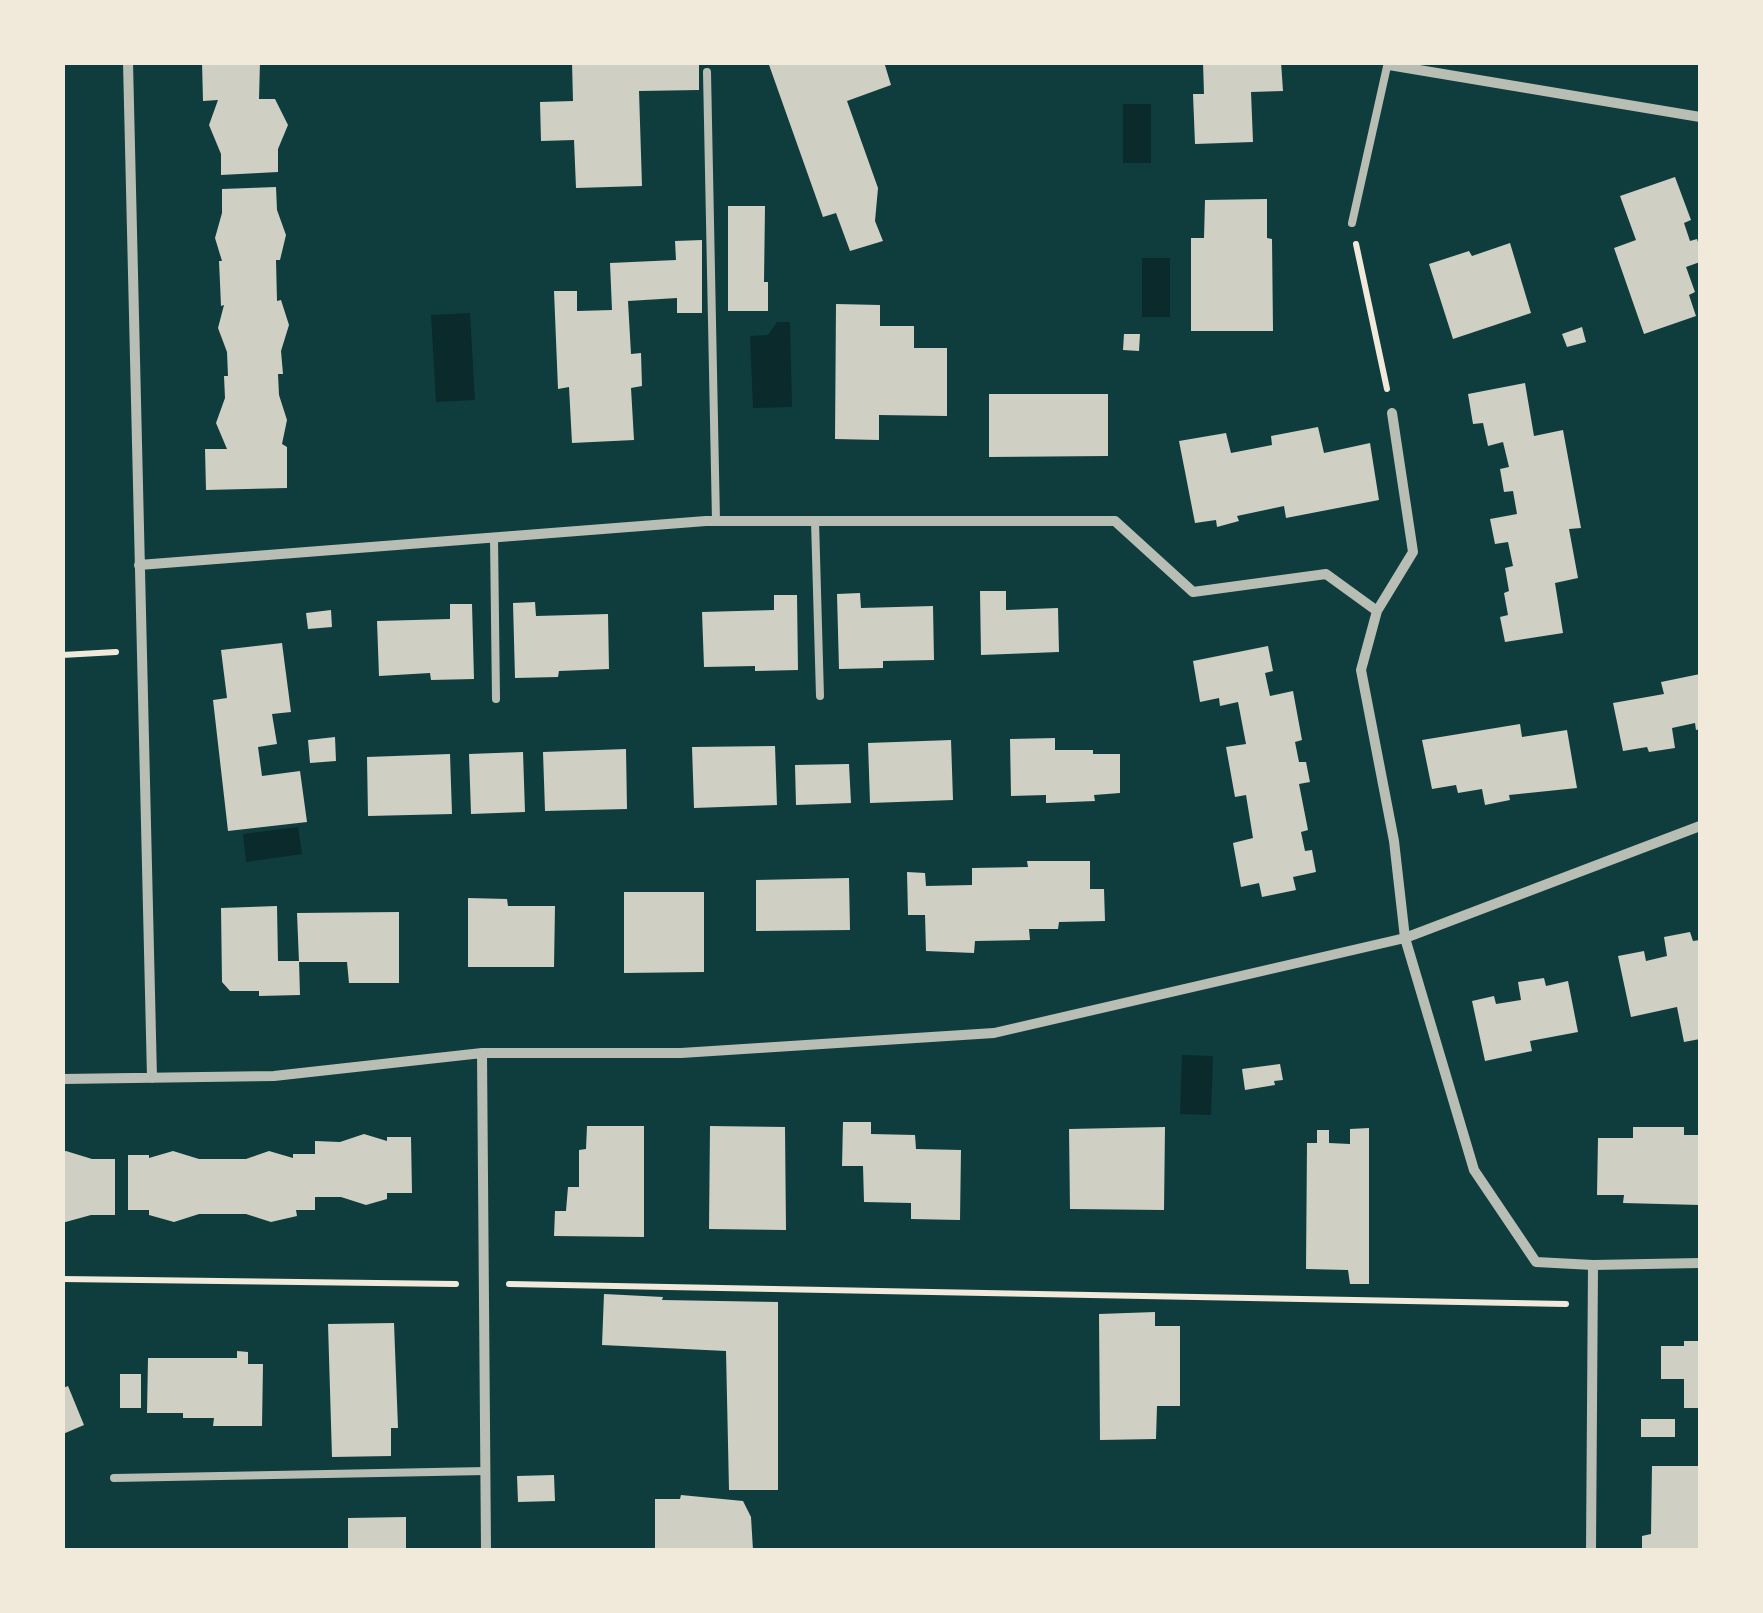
<!DOCTYPE html>
<style>
body{margin:0}
#map{position:relative;width:1763px;height:1613px;overflow:hidden;background:#0f3d3e;font-family:"Noto Sans",sans-serif}
canvas{display:block}
.frame{position:absolute;inset:0;border:65px solid #f1e9da;pointer-events:none}
</style>
<div id="map">
<canvas width="1763" height="1613"></canvas>
<div class="frame"></div>
</div>
<script>
const c = document.querySelector('canvas').getContext('2d');
c.lineJoin = 'round';
function fill(path, color) {
  c.fillStyle = color;
  c.fill(path, 'evenodd');
}
function stroke(path, color, width, dash) {
  c.strokeStyle = color;
  c.lineWidth = width;
  c.lineCap = dash ? 'butt' : 'round';
  c.setLineDash(dash || []);
  c.stroke(path);
}
const water = new Path2D(`
 M1123,104H1151V163H1123Z
 M1142,258H1170V317H1142Z
 M470,313L475,400L436,402L431,315Z
 M777,322H790L792,407L753,408L750,336L768,335Z
 M298,827L302,854L246,862L243,834Z
 M1182,1055L1213,1056L1211,1115L1180,1114Z`);
const building = new Path2D(`
 M202,62H260L259,99H275L288,125L278,149V172L221,175V154L209,125L218,100L203,101Z
 M572,62H699V90L639,91L642,186L576,188L574,140L541,141L540,102L573,101Z
 M768,62H884L891,85L847,101L878,188L875,221L883,241L850,251L836,213L823,217Z
 M1203,62H1281L1283,91L1251,92L1253,142L1195,144L1193,94H1204Z
 M1675,177L1691,220L1684,223L1690,241L1697,239L1700,248V262L1686,267L1695,292L1689,295L1696,316L1644,334L1614,248L1636,240L1620,196Z
 M276,187L277,210L286,235L280,260H276L277,301L281,300L289,325L281,351L283,374H278L279,395L287,420L282,444L287,447V488L206,490L205,449H227L216,423L225,398L224,376H228L227,352L218,328L224,305L221,306L220,283L219,261H222L215,238L222,213V189Z
 M1267,199V238L1272,239L1273,331H1191V238H1204L1205,200Z
 M728,206H765L764,282H768V311H728Z
 M702,240V313H677V298L628,301L631,354L641,353L642,386L631,388L634,440L572,443L569,387L558,389L554,291H577V311L612,310L610,263L676,260L675,241Z
 M1510,243L1531,313L1453,339L1429,264L1469,251L1472,256Z
 M836,304L880,305V326H914V348H947V416L879,415V440L835,439Z
 M1582,327L1586,342L1567,347L1562,334Z
 M1124,334H1140L1139,351L1123,350Z
 M1525,383L1534,436L1563,430L1581,528L1569,529L1578,578L1555,583L1563,633L1505,642L1500,617L1508,615L1504,593L1509,591L1505,568L1513,566L1508,542L1495,544L1490,519L1517,514L1513,491L1504,492L1500,469L1509,467L1503,442L1488,446L1483,423L1473,424L1468,394Z
 M989,394H1108V456L989,457Z
 M1318,427L1324,453L1370,443L1379,500L1286,518L1284,506L1237,516L1239,521L1217,527L1216,520L1195,523L1179,441L1226,433L1231,453L1272,445L1271,436Z
 M980,591H1006V610L1058,608L1059,652L981,655Z
 M860,593L861,608L933,606L934,660L883,661V668L839,669L837,594Z
 M774,595H797L798,670L755,671V666L704,667L702,612L774,610Z
 M535,602L536,616L608,614L609,669L559,671L558,677L515,678L513,603Z
 M450,604H472L474,679L431,680L430,673L379,676L377,621L450,619Z
 M331,610L332,627L308,629L306,613Z
 M282,643L291,712L272,714L277,744L258,747L262,776L300,771L307,822L228,831L213,700L227,698L221,650Z
 M1268,646L1273,671L1265,673L1270,696L1293,691L1302,740L1295,742L1299,762H1306L1310,782L1299,784L1308,830L1301,832L1305,851L1312,850L1316,872L1293,877L1296,890L1262,897L1259,883L1241,887L1233,843L1253,838L1246,795L1235,797L1226,747L1246,744L1238,702L1220,706L1219,698L1200,702L1193,661Z
 M1700,674V729L1696,730L1695,723L1672,728L1675,748L1649,752L1647,747L1623,751L1613,703L1664,694L1661,682Z
 M1520,724L1522,737L1567,730L1577,788L1509,795L1510,800L1485,805L1482,789L1458,793L1456,785L1432,789L1422,740Z
 M335,737L336,761L310,763L308,740Z
 M1055,738V750H1093V754H1120V793L1094,795L1095,801L1046,803V795L1011,796L1010,739Z
 M951,740L953,800L870,803L868,743Z
 M775,746L777,805L694,808L692,747Z
 M626,749L627,809L545,811L543,752Z
 M523,752L525,812L471,814L469,754Z
 M450,754L452,814L368,816L367,757Z
 M849,764L851,803L796,805L795,765Z
 M1027,861H1090V889H1104L1105,921L1059,922L1058,929H1029L1030,940L975,941L974,953L926,951L925,915H908L907,872L925,873L926,886L972,885V868L1028,867Z
 M849,878L850,930L756,931V880Z
 M624,892H704V972L624,973Z
 M468,898L507,899L508,906H555L554,967H468Z
 M277,906L278,961H299L300,995L259,996V991H230L222,982L221,908Z
 M399,912V983H349L347,962H299L297,913Z
 M1690,932L1693,941L1700,940V1039L1684,1042L1677,1007L1631,1017L1618,956L1644,951L1646,961L1667,956L1664,937Z
 M1544,978L1546,986L1568,981L1578,1032L1530,1041L1532,1051L1485,1061L1472,1001L1494,996L1496,1004L1521,1000L1518,982Z
 M1280,1064L1283,1080L1274,1081L1275,1085L1245,1090L1242,1069Z
 M843,1122H871V1134L915,1135L916,1149L961,1150L960,1220L911,1219V1203L864,1202L863,1166H842Z
 M587,1126H644V1237L554,1236L555,1211H566L568,1187H579V1150L586,1149Z
 M710,1126L785,1127L786,1230L709,1229Z
 M1165,1127L1164,1210L1070,1209L1069,1129Z
 M1633,1127H1684V1135H1700V1205L1623,1203L1624,1195H1597L1598,1138H1633Z
 M1369,1128V1284H1350L1348,1270L1306,1269L1307,1143H1317V1130H1329V1143L1350,1144V1129Z
 M364,1134L387,1141V1137H411L412,1193H387V1199L366,1205L341,1197H315V1210H296L297,1216L271,1222L246,1214H199L174,1222L149,1215V1210H128V1155H149V1158L173,1151L199,1159H246L269,1151L293,1158V1154H315V1141L340,1142Z
 M66,1151L92,1159H115V1215H91L62,1223V1152Z
 M604,1294L663,1297L662,1300L778,1302V1490H729L726,1351L602,1345Z
 M1155,1312V1326H1180V1406H1157L1156,1439L1100,1440L1099,1314Z
 M394,1323L398,1428H391V1456L332,1457L328,1324Z
 M1684,1341H1700V1408H1684V1379H1661V1346H1684Z
 M237,1351L248,1352V1364H263L262,1426H213L214,1418H183V1413H147L148,1358H237Z
 M120,1374H141V1408H120Z
 M68,1386L84,1425L63,1434V1388Z
 M1641,1419H1675V1437H1641Z
 M1652,1466H1700V1550H1642V1536L1651,1534Z
 M554,1475L555,1501L518,1502L517,1476Z
 M681,1495L743,1501L751,1517L753,1550H655V1499H680Z
 M406,1517V1550H348V1518Z`);
const path = new Path2D(`
 M1356,244L1387,389
 M62,655L116,652
 M62,1279L456,1284
 M509,1284L1566,1304`);
const service = new Path2D(`
 M707,72L716,521
 M1352,223L1388,62
 M815,521L820,696
 M494,538L496,699
 M114,1478L486,1471`);
const minor = new Path2D(`
 M128,62L152,1078
 M1389,65L1700,117
 M1392,413L1413,552L1377,611L1361,670L1394,841L1405,938L1474,1170L1536,1262L1593,1265L1700,1263
 M139,565L706,521H1115L1193,592L1326,574L1377,611
 M482,1053L486,1550
 M62,1079L274,1076L482,1053H681L994,1033L1405,938L1700,826
 M1591,1550L1593,1265`);
fill(water, '#0a2a2b');
fill(building, '#cfcfc3');
stroke(path, '#f1e9da', 6);
stroke(service, '#b8beb3', 8);
stroke(minor, '#b8beb3', 10);
</script>
